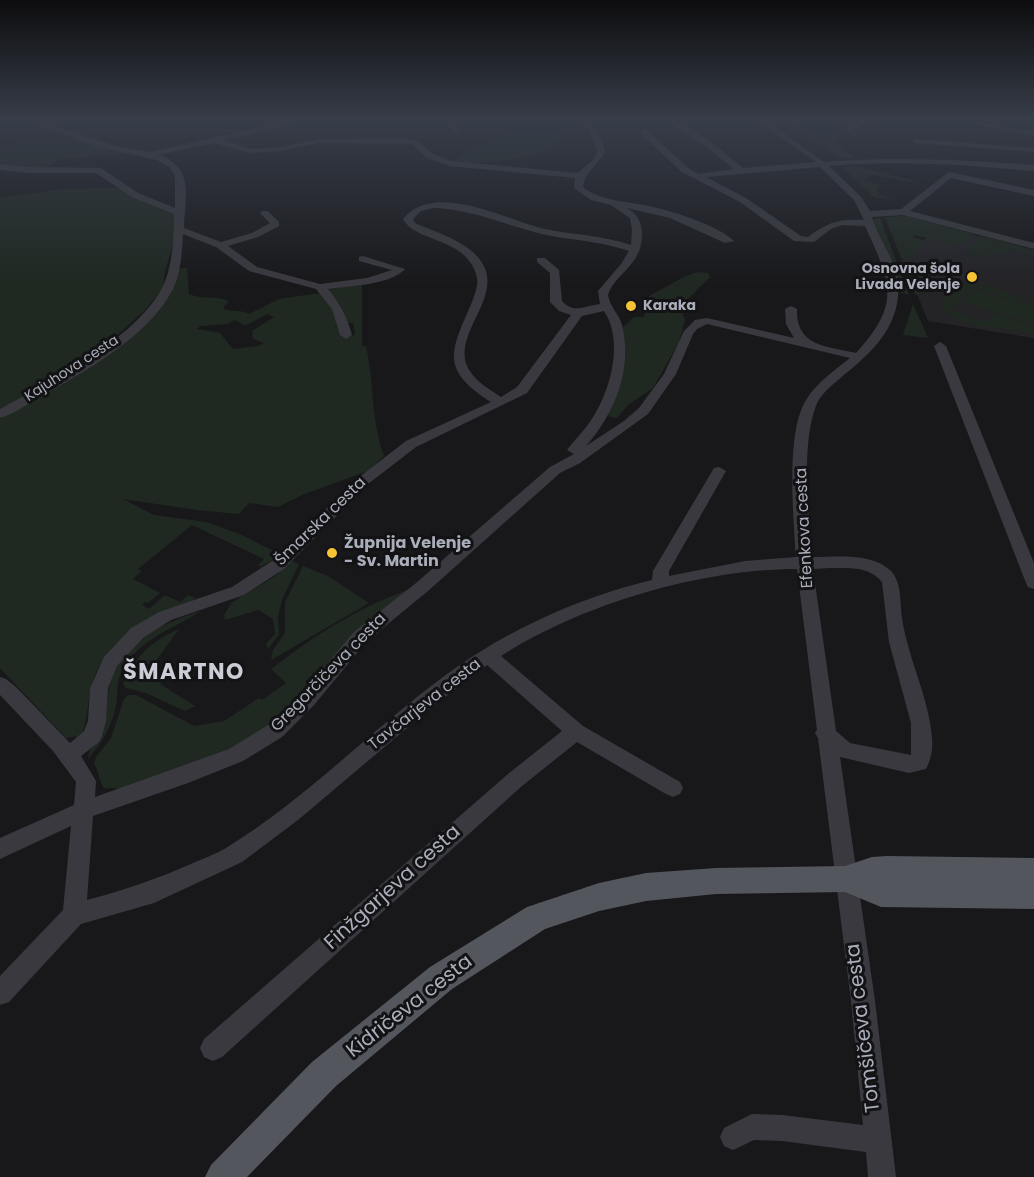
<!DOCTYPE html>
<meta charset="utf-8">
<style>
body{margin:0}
canvas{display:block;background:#18181a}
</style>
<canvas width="1034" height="1177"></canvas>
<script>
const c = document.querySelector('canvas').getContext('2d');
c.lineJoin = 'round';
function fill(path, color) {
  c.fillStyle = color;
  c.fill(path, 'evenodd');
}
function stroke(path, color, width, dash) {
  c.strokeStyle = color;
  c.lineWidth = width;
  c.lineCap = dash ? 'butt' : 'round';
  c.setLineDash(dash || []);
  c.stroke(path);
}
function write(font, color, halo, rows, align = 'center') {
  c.font = font + ' Poppins,sans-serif';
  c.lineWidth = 6;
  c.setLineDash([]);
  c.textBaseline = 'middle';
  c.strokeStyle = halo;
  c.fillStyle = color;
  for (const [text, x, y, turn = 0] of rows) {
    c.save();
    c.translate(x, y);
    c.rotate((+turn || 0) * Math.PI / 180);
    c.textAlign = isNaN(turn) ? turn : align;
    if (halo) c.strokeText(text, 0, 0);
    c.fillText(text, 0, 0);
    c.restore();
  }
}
const built = new Path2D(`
 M773,119H839L849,126L833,140L854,158H842Z
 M939,226L1034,251V338L928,321L903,259Z`);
const green = new Path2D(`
 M511,119H522L525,126H559L560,140C547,161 475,164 452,163L474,148L515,129L512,126L514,122Z
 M799,119H834L828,123L847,127L832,137L812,133L819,128L794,122Z
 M60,131L124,152L108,157L105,154L87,158L58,159L50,166L39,168L0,165V149L31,137L49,141L63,136L56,132Z
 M855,166L909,179L920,184L872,175L864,181L880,185L875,190L880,192L879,195L896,199L875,198L843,168Z
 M117,188L173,214L176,218V233L165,271L163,289L145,310L99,352L0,411V198L62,189Z
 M906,216L974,234L960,247L915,235L913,237L926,241L906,260L901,258L885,217Z
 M880,218L909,295L899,292L896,274L873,224V220Z
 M981,236L1034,250V256L1009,249L1005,253H996L991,258L967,251Z
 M901,259L937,270L917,290L924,293L915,295Z
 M187,268L189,294C202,300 216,295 229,301L223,308C231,313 241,309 249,314L279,299L320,293L335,309L340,325L332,327H340L342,337L355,335L353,323H345C344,309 338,299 327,290L362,283V346H366C374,383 371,421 384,456L368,471L302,495L278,507L249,503L239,514L197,510L123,499L154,515L206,522L242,535L281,555L260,567L258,565L264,559L192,525L138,569L142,571L133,579L160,593L148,603L145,602L142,605L149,609L165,595L180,602L188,595L195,598L192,602C151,621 110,634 93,680C87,696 89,714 83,731L78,736L66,738L0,668V419L136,332L175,269ZM267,314L274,317L252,331L253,339L264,343L258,346L233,349L220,333L197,329L200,326L227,324L235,320L245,326Z
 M697,272L708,273L710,277L680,307L685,320L679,342L653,388L628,405L617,418L610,417L608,414L621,329L634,317H644L649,296L684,277Z
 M966,283L989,287L1034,301V306L1030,305L1031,302L1021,299L1018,302L973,286L951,311L988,322L995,314L1034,326V334L969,324L946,314L942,302C948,292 954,286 966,283Z
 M972,289L1034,307V324L961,302Z
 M913,304L928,338L903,335Z
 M292,561L299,564L282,600L278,617L279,634L268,649L266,644L275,634L273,619L258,610L225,620L224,615L231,603L274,577Z
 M303,566L328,576L369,603L271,660L273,650L285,633V602Z
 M417,587L302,698L240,747L118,792L116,788H104C99,781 99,771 94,764L96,757L111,738L124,699L128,695H136L194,726L224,721L259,698L262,700L286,683L271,669C315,635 363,604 417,587Z
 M201,611C173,629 136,640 121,673C116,683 118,694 116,705C112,727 102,742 88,759C88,751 100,735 103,725C107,711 107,697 110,684C120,642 165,622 201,611Z
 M179,629L150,669L164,679L160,684L195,706L185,711L146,693L126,688L123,684C134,657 153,640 179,629Z`);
const river = new Path2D(`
 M1021,119H1034V127Z`);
const minor = new Path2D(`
 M22,119H33L115,146L150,152L296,119H310L308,121L377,119L373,121L291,125L223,140L251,149L281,147L319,139L400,138L417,140L433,154L451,161L578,173L593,160L597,152L594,141L582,119H590L602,141L605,152C598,165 585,172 583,187C601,201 623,201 644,205C669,210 716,224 734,241L725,243L670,218L627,208C638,215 642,222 642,235C642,266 614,274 608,295C610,307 619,314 622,325C633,369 615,413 586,446L624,421L639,408L664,374L684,331L695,320L707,318L794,338L786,324L785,309L791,306L797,309C796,347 827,346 856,353C902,303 891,283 865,226L842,225L831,229L814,242L794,241L740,202L682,172L641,134V130H647L688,168L699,174L734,169L704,145L663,119C688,119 724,153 743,168L816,162L755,119H764L824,162C895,156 963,160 1034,165V171C965,165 898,160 829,166L861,197L870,211L901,209L949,172L1034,190V196L951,178L910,211L1034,243V249L903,215L872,217C878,240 897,260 898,284C901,324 874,351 845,374C835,383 823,391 817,403C800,444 809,514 812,557C836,557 872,552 891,571C902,583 900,603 902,618C908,659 929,697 932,738C933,749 931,759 926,769L909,773L840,757L875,1001L896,1177H868L866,1152L782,1141L754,1140L733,1150L724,1146L720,1137L724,1128L752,1114L782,1115L863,1125L851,1001L818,738L815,733L817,730L797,569C701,569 582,604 501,656L583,726L680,782L683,788L680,794L673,797L666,794L577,742L522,786L222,1057L213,1061L204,1057L200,1048L204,1039L508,774L562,731L487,665L433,706L298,820L242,862L154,903L81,924L9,1002L0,1005V976L63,910L71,826L0,859V838L74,805L76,782L53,751L0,695V677L6,679L16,687L70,743L84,731L88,721L90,688L104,657L131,628L159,612L232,587L272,561L358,478L406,441L491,402C439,369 451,351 472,302C476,290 480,283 475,271C462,237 415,242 403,219C435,180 505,220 545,229C574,235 602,235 631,245L632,229L630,218L611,205L591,200L574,188L575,178L450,166L427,158L412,144L319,143L281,151L251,153L213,143L159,155C195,168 185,197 184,228L221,242L252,233L270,223L260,213L262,211H268L279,222V226L258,237L228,246L257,267L320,284L367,278L392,270L359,261V257L363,256L405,269C391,285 349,286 328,289C340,303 347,317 352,335L346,339L340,335L332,309L316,289L249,271L216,247L183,234C182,252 181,273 173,289C149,337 82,373 37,399C25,405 13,415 0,418V409C49,382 133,340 161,290C173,268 174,238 174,214L132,197L96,173H28L0,170V164L28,167L101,168L138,193L175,208V176L170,168L157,160L99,147ZM820,167L854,200L864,220C838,219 829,222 808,237L801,236L746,198L706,177ZM433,208C472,209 505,225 542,234C573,241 597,240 629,251L621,264L598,291L600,304C584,306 574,314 562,301L559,270L545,258H537V262L550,273V302L559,311L571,315L517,387L501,397C491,390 479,384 472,374C441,334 522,290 469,249C453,237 433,231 415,223L413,219L421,211ZM604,311C624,341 611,389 593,417C586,429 575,439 567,450L574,454L550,467L416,583L355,631L300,695L268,725L229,749L95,797L96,781L81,756L99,742L102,736L106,721L108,688L117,666L143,638L171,620L244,595L284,569L368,484L416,447L527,393L582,316ZM707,324L850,358C834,371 817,382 806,400C785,434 794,518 796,557L745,561L669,576V571L726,471L719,467L714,468L653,571L652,580C578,598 509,629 447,674C372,729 306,799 226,848C216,854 204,858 193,863C157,879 125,890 87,900L93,816L188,783L243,761L282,737L314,705L367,641L428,591L560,473L580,463L648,414L676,374L693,334L697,329ZM830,568C849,568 869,566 882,582L889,642L911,723V755L850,743L836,731L813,569Z
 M444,119H452L462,131L461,133H455Z
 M880,119H900L861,126L854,131L858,134L854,136L844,131L856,122Z
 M947,119H963L1034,132V136Z
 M917,139L1034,148V152L914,143L913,141Z
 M940,342L946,346L1034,563V589L1028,587L1026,583L934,346Z`);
const major = new Path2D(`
 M887,856L1034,858V909L881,907L845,892L716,894L646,901L599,911L545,929L452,989L336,1086L247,1177H205L211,1165L312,1062L430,967L527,907L599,883L646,873L716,868L845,866L872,857Z`);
const markers = [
 [972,277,6,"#f6c334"],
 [631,306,6,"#f6c334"],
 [332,553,6,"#f6c334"]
];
const farPoinames = [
 ["Osnovna šola",960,269],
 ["Livada Velenje",960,285],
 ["Karaka",643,306,"left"]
];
const farStreetnames = [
 ["Kajuhova cesta",72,369,-33]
];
const streetNames = [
 ["Šmarska cesta",321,522,-44],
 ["Efenkova cesta",805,528,-93],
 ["Gregorčičeva cesta",329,673,-46],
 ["Tavčarjeva cesta",425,705,-38]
];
const poiNames = [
 ["Župnija Velenje",344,544],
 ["- Sv. Martin",344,562]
];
const nearStreetnames = [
 ["Finžgarjeva cesta",393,888,-42],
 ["Kidričeva cesta",410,1007,-38],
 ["Tomšičeva cesta",864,1028,-97]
];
const districtNames = [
 ["ŠMARTNO",184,673]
];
fill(built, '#242427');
fill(green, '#1f2821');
fill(river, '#2d353e');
fill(minor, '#39393f');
fill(major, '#54565e');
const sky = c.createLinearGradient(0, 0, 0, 284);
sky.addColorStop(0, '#0d0d0e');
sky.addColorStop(0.42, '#373d49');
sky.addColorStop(1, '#373d4900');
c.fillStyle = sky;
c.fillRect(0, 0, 1034, 284);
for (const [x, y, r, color] of markers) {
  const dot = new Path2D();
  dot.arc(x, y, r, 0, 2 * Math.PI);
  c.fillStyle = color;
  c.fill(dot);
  stroke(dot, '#131315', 2);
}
write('bold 14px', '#aaadba', '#131315', farPoinames, 'right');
write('14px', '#aaadba', '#131315', farStreetnames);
write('16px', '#aaadba', '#131315', streetNames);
write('bold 16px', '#aaadba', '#131315', poiNames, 'left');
write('20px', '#aaadba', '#131315', nearStreetnames);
c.letterSpacing = '1.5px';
write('bold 22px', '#cbcdd6', '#131315', districtNames);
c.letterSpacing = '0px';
</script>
